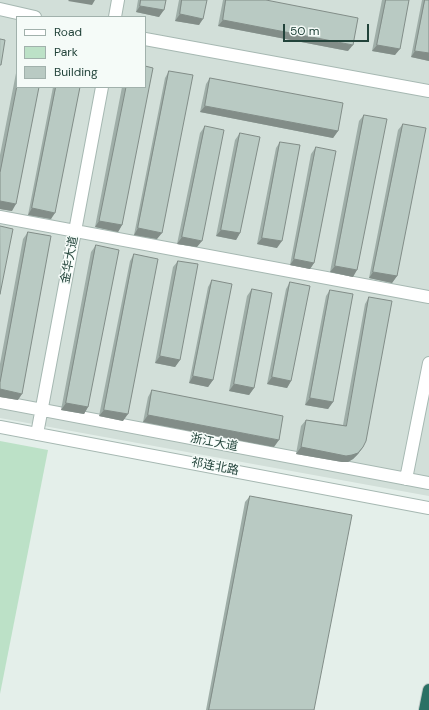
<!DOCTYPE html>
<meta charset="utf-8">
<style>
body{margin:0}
#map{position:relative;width:429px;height:710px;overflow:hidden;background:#e4efea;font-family:"DM Sans",sans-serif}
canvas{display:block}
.legend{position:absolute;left:16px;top:16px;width:130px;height:72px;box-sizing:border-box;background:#f5fbf8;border:1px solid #a1b1ac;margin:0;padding:5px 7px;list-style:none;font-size:12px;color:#22433a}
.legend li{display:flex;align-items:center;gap:8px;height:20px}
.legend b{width:20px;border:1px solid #a1b1ac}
.scale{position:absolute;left:283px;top:24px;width:86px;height:18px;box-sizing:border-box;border:2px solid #22433a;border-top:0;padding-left:5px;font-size:12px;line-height:14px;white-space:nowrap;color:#22433a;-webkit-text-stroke:3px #f5fbf8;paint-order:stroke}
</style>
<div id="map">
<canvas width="429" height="710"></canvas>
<ul class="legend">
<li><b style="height:5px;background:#fff"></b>Road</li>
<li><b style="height:11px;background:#bce1c7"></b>Park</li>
<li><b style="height:11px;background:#b9cac3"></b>Building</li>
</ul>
<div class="scale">50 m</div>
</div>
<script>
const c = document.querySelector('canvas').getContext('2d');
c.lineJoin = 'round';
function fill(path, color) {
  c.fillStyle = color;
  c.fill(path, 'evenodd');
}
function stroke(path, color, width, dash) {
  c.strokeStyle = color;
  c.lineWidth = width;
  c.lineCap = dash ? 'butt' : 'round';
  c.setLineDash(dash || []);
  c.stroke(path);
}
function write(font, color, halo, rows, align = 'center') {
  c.font = font + ' "DM Sans","Noto Sans SC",sans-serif';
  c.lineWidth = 3;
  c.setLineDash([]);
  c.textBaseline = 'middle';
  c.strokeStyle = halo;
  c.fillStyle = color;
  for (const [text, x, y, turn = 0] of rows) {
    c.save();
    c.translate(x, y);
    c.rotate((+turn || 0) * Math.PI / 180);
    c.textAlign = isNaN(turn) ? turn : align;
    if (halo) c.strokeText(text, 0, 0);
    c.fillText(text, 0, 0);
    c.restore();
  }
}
const built = new Path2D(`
 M0,0H429V496L0,418ZM17,17H145V87H17Z`);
const green = new Path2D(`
 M0,441L48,450L0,694Z`);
const minor = new Path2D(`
 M0,9L35,17
 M115,17L118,0
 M145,39L429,91
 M0,217L429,297
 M0,402L429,483
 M0,427L429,508
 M37,434L102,87
 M406,479L429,363`);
const highway = new Path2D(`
 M425,710L429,690`);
const wall = new Path2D(`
 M138,0H166L159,17L136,12Z
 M179,0H207L199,25L175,21Z
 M223,0H266L348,51L218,26Z
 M382,0H409L395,55L372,51Z
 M422,0H429V61L411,57Z
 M17,68V87L12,211L0,209V155Z
 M169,71L157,239L134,235L165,78Z
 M210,78L338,131L333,138L200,112L206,84Z
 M53,87H80L51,219L28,215Z
 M122,87H145L122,225L118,232L95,227Z
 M364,115L353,277L330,272L359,121Z
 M403,124L397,276L392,283L369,278L398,130Z
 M205,126L197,247L177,244L200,133Z
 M240,133V233L236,240L216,236L235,140Z
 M280,142L277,248L257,244L276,148Z
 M316,147L314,263L310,269L290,265L311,154Z
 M28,232L18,400L0,397V364L23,239Z
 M96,245L88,407L84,414L61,410L91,252Z
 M134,254L123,421L99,416L130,261Z
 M178,261L180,360L175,367L155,363L173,267Z
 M212,280L213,380L208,387L189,383L208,287Z
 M290,282L291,381L287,388L267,384L286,289Z
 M252,289L254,388L249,395L229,391L247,296Z
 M330,290L333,402L328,409L305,405L326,296Z
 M369,297L363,447L358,454L353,459L348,462H342L296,454L301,426L306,420L343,425L365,304Z
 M152,390L274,447L143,422L148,397Z
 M250,496L314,710H206L245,502Z`);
const shadedWall = new Path2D(`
 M69,0H95L92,5L68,1Z
 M140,6L164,10L159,17L136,12Z
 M180,14L203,19L199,25L175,21Z
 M223,20L353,45L348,51L218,26Z
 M377,45L400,49L395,55L372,51Z
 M415,51L429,53V61L411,57Z
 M205,106L338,131L333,138L200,112Z
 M0,201L16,204L12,211L0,209Z
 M32,208L55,213L51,219L28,215Z
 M99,221L122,225L118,232L95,227Z
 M138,228L162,233L157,239L134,235Z
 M221,230L240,233L236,240L216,236Z
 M182,237L202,241L197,247L177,244Z
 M262,238L282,241L277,248L257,244Z
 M294,259L314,263L310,269L290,265Z
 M335,266L357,270L353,277L330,272Z
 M373,272L397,276L392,283L369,278Z
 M160,356L180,360L175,367L155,363Z
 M193,376L213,380L208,387L189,383Z
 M272,377L291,381L287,388L267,384Z
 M234,384L254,388L249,395L229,391Z
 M0,389L22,394L18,400L0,397Z
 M310,398L333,402L328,409L305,405Z
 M66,403L88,407L84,414L61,410Z
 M104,410L128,414L123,421L99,416Z
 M148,415L279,440L274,447L143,422Z
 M301,447H363L358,454L353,459L348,462H342L296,454Z`);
const building = new Path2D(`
 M141,0H166L164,10L140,6Z
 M182,0H207L203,19L180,14Z
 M226,0H266L358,18L353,45L223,20Z
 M386,0H409L400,49L377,45Z
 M425,0H429V53L415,51Z
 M0,39L5,40L1,65H0Z
 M145,66L153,68L122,225L99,221L126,87H145Z
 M169,71L193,75L162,233L138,228Z
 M210,78L343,103L338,131L205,106Z
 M17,86V87H39L16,204L0,201V173Z
 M56,87H80L55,213L32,208Z
 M364,115L387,119L357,270L335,266Z
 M403,124L426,128L397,276L373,272Z
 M205,126L224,130L202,241L182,237Z
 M240,133L260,137L240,233L221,230Z
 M280,142L300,145L282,241L262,238Z
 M316,147L336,151L314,263L294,259Z
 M0,226L13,229L0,294Z
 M28,232L51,236L22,394L0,389V383Z
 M96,245L119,250L88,407L66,403Z
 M134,254L158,259L128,414L104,410Z
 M178,261L198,264L180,360L160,356Z
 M212,280L232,284L213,380L193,376Z
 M290,282L310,286L291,381L272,377Z
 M252,289L272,293L254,388L234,384Z
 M330,290L353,294L333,402L310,398Z
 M369,297L392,301L366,441L363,447L358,453L352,455L346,456L301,447L306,420L346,426Z
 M152,390L283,416L279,440L148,415Z
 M250,496L352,515L314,710H209Z`);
const streetNames = [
 ["金华大道",70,260,-79],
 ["浙江大道",214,443,11],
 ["祁连北路",215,467,11]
];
fill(built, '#d2dfd9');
fill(green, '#bce1c7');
stroke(minor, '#a6b8b2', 14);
stroke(highway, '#c1cac8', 14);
stroke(minor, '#fff', 12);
stroke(highway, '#2b7165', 12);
fill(wall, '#9faea8');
fill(shadedWall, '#828d88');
fill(building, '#b9cac3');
stroke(building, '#828d88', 1);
write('12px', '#22433a', '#f5fbf8', streetNames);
</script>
